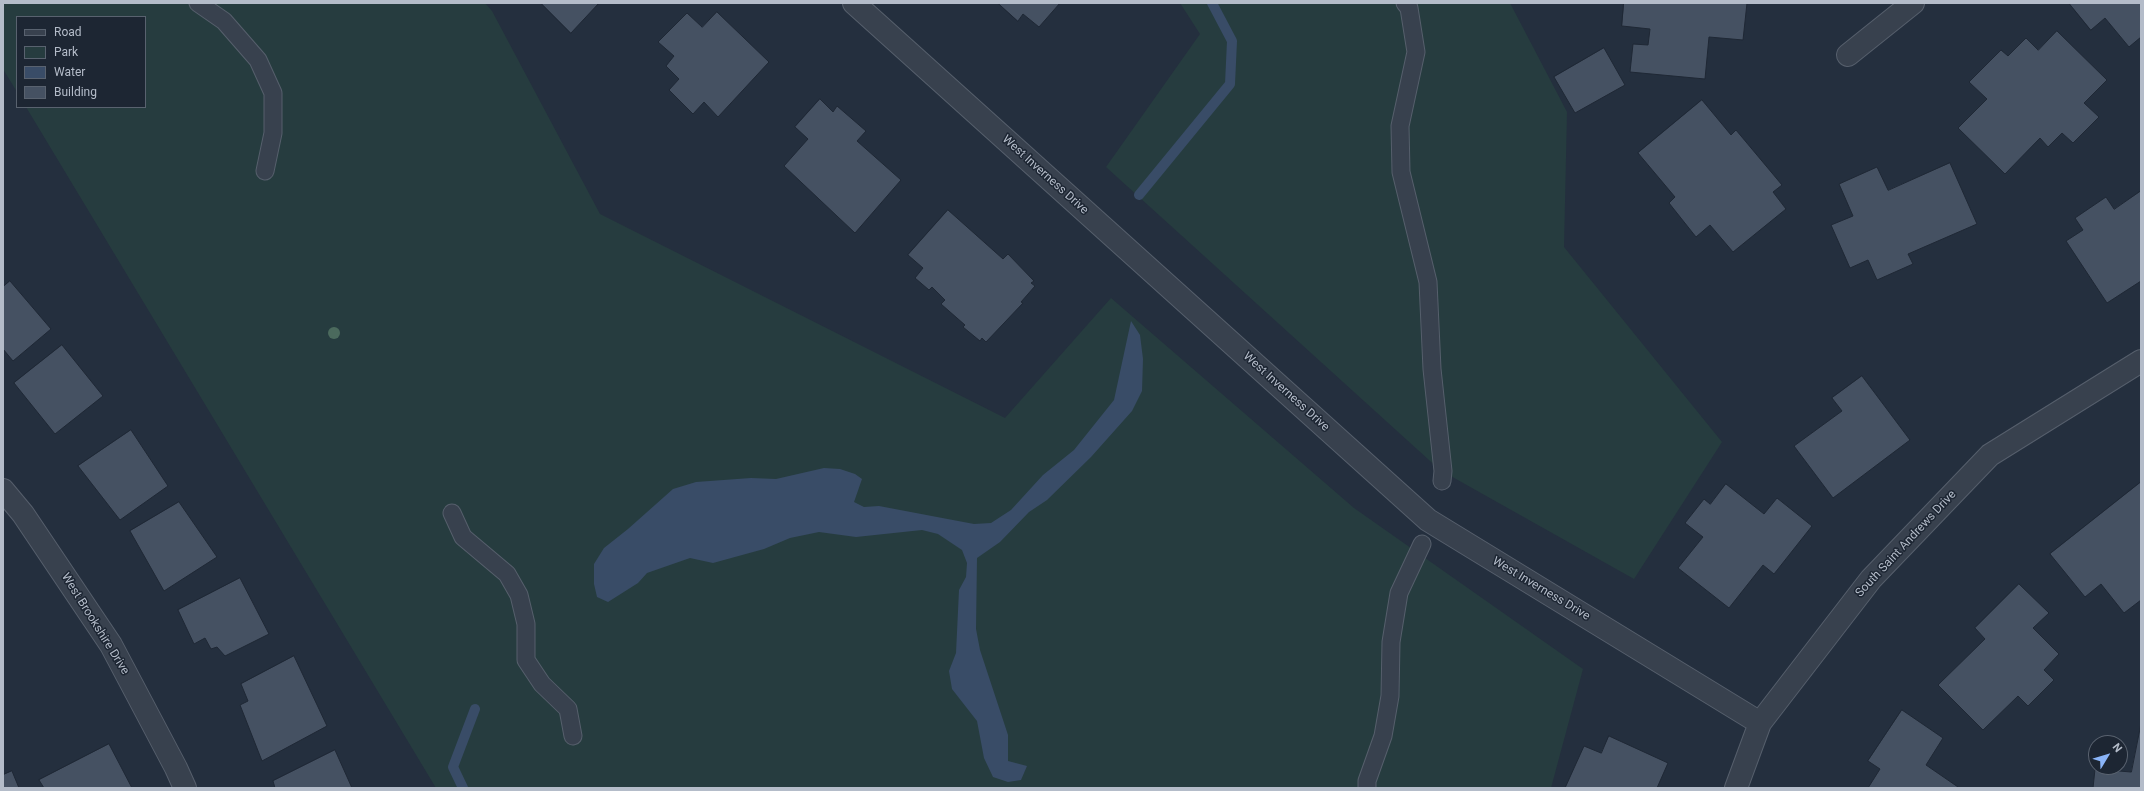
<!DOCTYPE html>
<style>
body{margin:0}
#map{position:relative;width:2144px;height:791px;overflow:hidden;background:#242f3e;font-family:Roboto,sans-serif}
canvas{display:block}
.frame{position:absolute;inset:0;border:4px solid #b4bcc9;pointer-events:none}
.legend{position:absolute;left:16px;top:16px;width:130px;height:92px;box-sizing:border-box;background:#1d2633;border:1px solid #59626f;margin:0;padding:5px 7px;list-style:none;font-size:12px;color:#b4bcc9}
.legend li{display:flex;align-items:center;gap:8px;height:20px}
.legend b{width:20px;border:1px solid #59626f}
.north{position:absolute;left:2088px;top:735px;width:40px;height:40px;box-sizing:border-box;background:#1d2633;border:1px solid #59626f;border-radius:50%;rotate:52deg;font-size:11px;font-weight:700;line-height:16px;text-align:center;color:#b4bcc9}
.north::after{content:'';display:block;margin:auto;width:14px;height:18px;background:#8ab4f8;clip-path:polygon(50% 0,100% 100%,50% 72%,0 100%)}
</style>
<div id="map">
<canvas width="2144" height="791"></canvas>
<div class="frame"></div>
<ul class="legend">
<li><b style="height:5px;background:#38414e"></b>Road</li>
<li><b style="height:11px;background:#263c3f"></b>Park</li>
<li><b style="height:11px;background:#394c67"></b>Water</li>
<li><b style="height:11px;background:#455162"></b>Building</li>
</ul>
<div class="north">N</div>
</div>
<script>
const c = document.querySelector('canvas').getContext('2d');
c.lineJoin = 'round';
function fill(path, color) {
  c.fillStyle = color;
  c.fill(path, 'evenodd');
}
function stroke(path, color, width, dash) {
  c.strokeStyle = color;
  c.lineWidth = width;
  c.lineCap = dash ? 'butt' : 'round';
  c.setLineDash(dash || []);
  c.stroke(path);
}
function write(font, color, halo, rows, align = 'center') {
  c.font = font + ' Roboto,sans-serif';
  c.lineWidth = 3;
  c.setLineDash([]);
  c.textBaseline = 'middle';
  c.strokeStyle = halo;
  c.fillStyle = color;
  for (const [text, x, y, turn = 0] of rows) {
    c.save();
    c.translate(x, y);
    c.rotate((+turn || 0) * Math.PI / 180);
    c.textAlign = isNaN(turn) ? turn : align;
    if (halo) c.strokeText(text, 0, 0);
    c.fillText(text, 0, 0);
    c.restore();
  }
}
const green = new Path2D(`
 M3,3H485L492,11L600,214L1005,418L1111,298L1354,508L1583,669L1551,788H436L26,107H145V17H17V92L3,69Z
 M1180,3H1510L1567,112L1564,247L1722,442L1634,579L1440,470L1106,167L1200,34Z`);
const water = new Path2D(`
 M1131,321L1140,335L1143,359L1142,391L1132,411L1091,457L1047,500L1029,512L1000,542L977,558L976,629L980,650L1008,735V761L1027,766L1021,780L1008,782L993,777L984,758L977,721L952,689L949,671L956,653L959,590L966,577L967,563L962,550L938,534L922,530L856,537L819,532L790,538L764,549L713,563L690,558L647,573L638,583L608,602L597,597L594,584V564L604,548L628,529L673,489L696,482L751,478L776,479L824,468L840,469L855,474L862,479L854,502L864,507L879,506L974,524L991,523L1011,510L1043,475L1074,450L1114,400Z`);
const stream = new Path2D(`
 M1139,195L1230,84L1232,41L1212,3
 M463,788L453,767L475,709`);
const building = new Path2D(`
 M541,3H599L571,33Z
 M998,3H1060L1039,27L1023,14L1018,21Z
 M1624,3H1747L1743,40L1709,37L1705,79L1630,72L1633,44L1648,45L1650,29L1622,26Z
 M2069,3H2141V37L2129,47L2105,18L2091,30Z
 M717,12L769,62L718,117L704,102L693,114L669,90L679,79L666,66L674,56L658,42L687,13L702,27Z
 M2057,31L2107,80L2084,103L2099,117L2073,143L2062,133L2048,147L2040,138L2005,174L1958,128L1987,99L1969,82L2001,50L2008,56L2026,38L2038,50Z
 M1604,48L1625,85L1575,113L1554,77Z
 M820,99L833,112L837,106L866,131L857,141L901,180L855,233L784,166L808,139L795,127Z
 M1702,100L1731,135L1736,130L1782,185L1773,192L1786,209L1733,252L1710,225L1696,237L1669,203L1675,197L1638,153Z
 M1950,163L1977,224L1908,254L1913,264L1877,280L1868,260L1850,268L1831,225L1853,216L1839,184L1877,167L1888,190Z
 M2141,191V281L2107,303L2066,241L2083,230L2075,218L2106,197L2114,209Z
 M948,210L1003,259L1008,254L1034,281L1031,283L1035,286L1021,302L1023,303L986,342L982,338L980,341L963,327L965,325L941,304L945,300L932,287L929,290L915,278L923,268L908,255Z
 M10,281L51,329L13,361L3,349V287Z
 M62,345L103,396L55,434L14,383Z
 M1862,376L1910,440L1833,498L1794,446L1842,411L1832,398Z
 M131,430L168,486L120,520L78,466Z
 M2141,482V600L2124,613L2101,584L2085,597L2050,554Z
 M1726,484L1764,514L1777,498L1812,526L1774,574L1763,565L1729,608L1678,568L1703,537L1685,523L1704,499L1710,504Z
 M179,502L217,557L164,591L130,531Z
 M240,578L269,634L225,656L217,647L211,649L205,638L194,644L178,610Z
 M2019,584L2049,613L2033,628L2059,654L2044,670L2054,680L2028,706L2018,696L1983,730L1938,685L1985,639L1975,628Z
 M294,656L327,726L262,761L240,705L248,701L241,684Z
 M1902,710L1943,738L1926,765L1958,787L1957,788H1868L1880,769L1868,761Z
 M2141,724V788H2093L2095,769L2131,772Z
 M1609,736L1668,763L1657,788H1565L1584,746L1601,753Z
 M109,744L132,788H44L39,780Z
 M335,750L352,788H275L273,781Z
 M12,771L19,788H3V775Z`);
const lane = new Path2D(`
 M198,3L224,21L258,60L273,93V133L265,171
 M1405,3L1409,8L1416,52L1400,126L1401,172L1428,282L1432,369L1443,471L1442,481
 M452,513L463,537L507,574L519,595L526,624V660L542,684L568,709L573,736
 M1367,788V781L1383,736L1390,696L1391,642L1399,593L1422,544`);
const street = new Path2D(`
 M854,3L1428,520L1760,723
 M1848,55L1913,3
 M3,490L23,514L111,645L176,768L185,788
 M1736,788L1760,723L1871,579L1990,455L2141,361`);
const trees = [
 [334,333]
];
const streetNames = [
 ["West Inverness Drive",1045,175,42],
 ["West Inverness Drive",1286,392,42],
 ["South Saint Andrews Drive",1906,544,-47],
 ["West Inverness Drive",1541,589,31],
 ["West Brookshire Drive",95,624,58]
];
fill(green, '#263c3f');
fill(water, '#394c67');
stroke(stream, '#394c67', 10);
fill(building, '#455162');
stroke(building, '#1f2835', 1);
stroke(lane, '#565f6c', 19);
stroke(street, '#565f6c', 24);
stroke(lane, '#38414e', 17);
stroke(street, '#38414e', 22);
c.fillStyle = '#4b6a5d';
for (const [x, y] of trees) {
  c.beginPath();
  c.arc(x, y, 6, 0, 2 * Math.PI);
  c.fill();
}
write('12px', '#b4bcc9', '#1d2633', streetNames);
</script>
